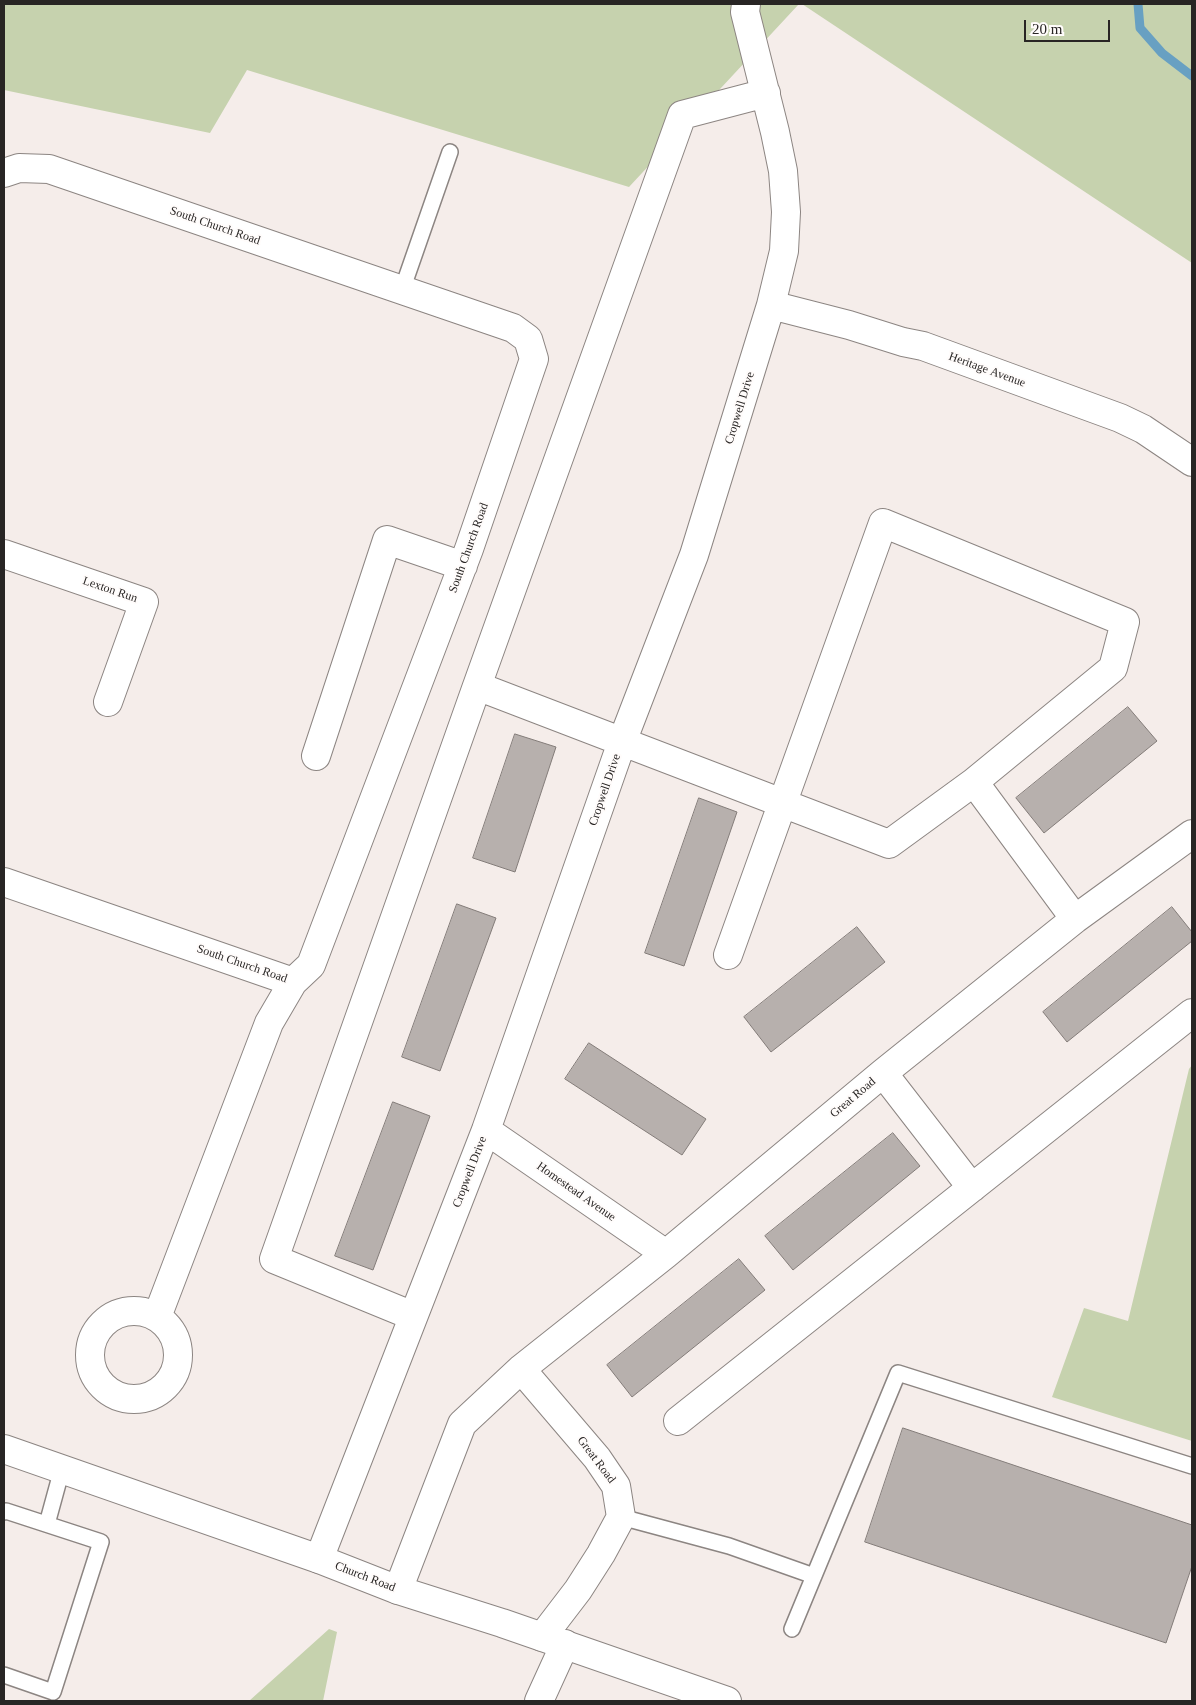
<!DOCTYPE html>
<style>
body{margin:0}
#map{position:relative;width:1196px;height:1705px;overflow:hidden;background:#f5edea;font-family:Georgia,serif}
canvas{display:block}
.frame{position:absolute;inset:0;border:5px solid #282524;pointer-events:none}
.scale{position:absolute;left:1024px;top:20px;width:86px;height:22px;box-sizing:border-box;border:2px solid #282524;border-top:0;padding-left:6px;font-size:15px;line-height:18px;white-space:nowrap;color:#282524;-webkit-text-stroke:4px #fffcfb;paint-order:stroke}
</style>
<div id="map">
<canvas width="1196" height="1705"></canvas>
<div class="frame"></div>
<div class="scale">20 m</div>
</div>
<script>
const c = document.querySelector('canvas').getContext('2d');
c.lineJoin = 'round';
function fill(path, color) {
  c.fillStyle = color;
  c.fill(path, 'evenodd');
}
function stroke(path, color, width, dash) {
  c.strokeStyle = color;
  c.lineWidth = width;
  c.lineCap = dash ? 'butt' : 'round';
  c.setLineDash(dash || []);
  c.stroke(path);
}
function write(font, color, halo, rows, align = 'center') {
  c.font = font + ' Georgia,serif';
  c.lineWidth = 4;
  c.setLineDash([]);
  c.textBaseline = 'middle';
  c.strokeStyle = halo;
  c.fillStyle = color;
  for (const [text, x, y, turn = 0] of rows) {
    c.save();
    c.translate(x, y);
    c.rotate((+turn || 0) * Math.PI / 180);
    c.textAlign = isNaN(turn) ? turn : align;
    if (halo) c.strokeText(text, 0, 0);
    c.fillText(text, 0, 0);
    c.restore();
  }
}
const green = new Path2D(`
 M4,4H799L629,187L247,70L210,133L4,90Z
 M802,4H1192V263Z
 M1192,1065V1441L1052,1397L1084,1308L1128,1321L1189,1069Z
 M329,1629L337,1632L323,1701H249Z`);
const stream = new Path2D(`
 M1138,4L1140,28L1162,53L1192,76`);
const building = new Path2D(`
 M1128,707L1157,741L1044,833L1016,798Z
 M515,734L556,747L515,872L473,858Z
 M699,798L737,812L684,966L645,953Z
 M457,904L496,918L440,1071L402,1057Z
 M1172,907L1192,932V941L1067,1042L1043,1012Z
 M857,927L885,962L771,1052L744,1017Z
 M589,1043L706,1119L682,1155L565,1079Z
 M393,1102L430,1116L373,1270L335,1256Z
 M893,1133L920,1166L793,1270L765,1236Z
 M739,1259L765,1290L632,1397L607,1365Z
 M903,1428L1192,1525V1566L1166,1643L865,1542Z`);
const service = new Path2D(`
 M402,290L450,152
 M4,1512L6,1511L101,1542L53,1692L4,1675
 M621,1517L729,1546L814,1576
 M47,1524L62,1469
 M792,1629L898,1373L1192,1466`);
const minor = new Path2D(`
 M766,93L682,115L477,686L889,844L974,782L1075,919
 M4,173L19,168L49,169L513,328L528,339L534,359L469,549L311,965L293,982L4,882
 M771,305L849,325L903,342L923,346L1120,418L1143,429L1192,462
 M4,554L144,602L108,702
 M316,756L387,540L463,566
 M728,955L883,523L1125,622L1113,668L974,782
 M883,1073L972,1188
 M486,1130L666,1254
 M90 1355a44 44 0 1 1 88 0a44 44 0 1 1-88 0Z
 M413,1316L274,1259L477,686
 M157,1317L269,1023L293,982
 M521,1369L597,1458L616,1486L621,1517L601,1554L578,1590L542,1637
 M678,1421L1192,1013
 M319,1559L486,1130L622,742L694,555L771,305L784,251L786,212L783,171L775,132L745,12L746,4
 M398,1590L462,1424L521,1369L666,1254L883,1073L1075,919L1192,834
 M539,1701L565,1644`);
const primary = new Path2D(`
 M4,1449L319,1559L398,1590L502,1623L727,1701`);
const streetNames = [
 ["South Church Road",215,226,19],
 ["Heritage Avenue",987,370,20],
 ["Cropwell Drive",740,408,-73],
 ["South Church Road",469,548,-70],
 ["Lexton Run",110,590,19],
 ["Cropwell Drive",605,790,-71],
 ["South Church Road",242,964,19],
 ["Great Road",853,1098,-40],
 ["Cropwell Drive",470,1172,-69],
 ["Homestead Avenue",576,1192,35],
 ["Great Road",596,1460,53],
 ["Church Road",365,1577,21]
];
fill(green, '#c6d2ae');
stroke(stream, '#68a0c2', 9);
fill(building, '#b7b0ad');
stroke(building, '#837c79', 1);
stroke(service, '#8c8582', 18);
stroke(minor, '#8c8582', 30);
stroke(primary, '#8c8582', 30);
stroke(service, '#fff', 15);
stroke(minor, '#fff', 28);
stroke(primary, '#fff', 28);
write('12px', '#282524', '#fffcfb', streetNames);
</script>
